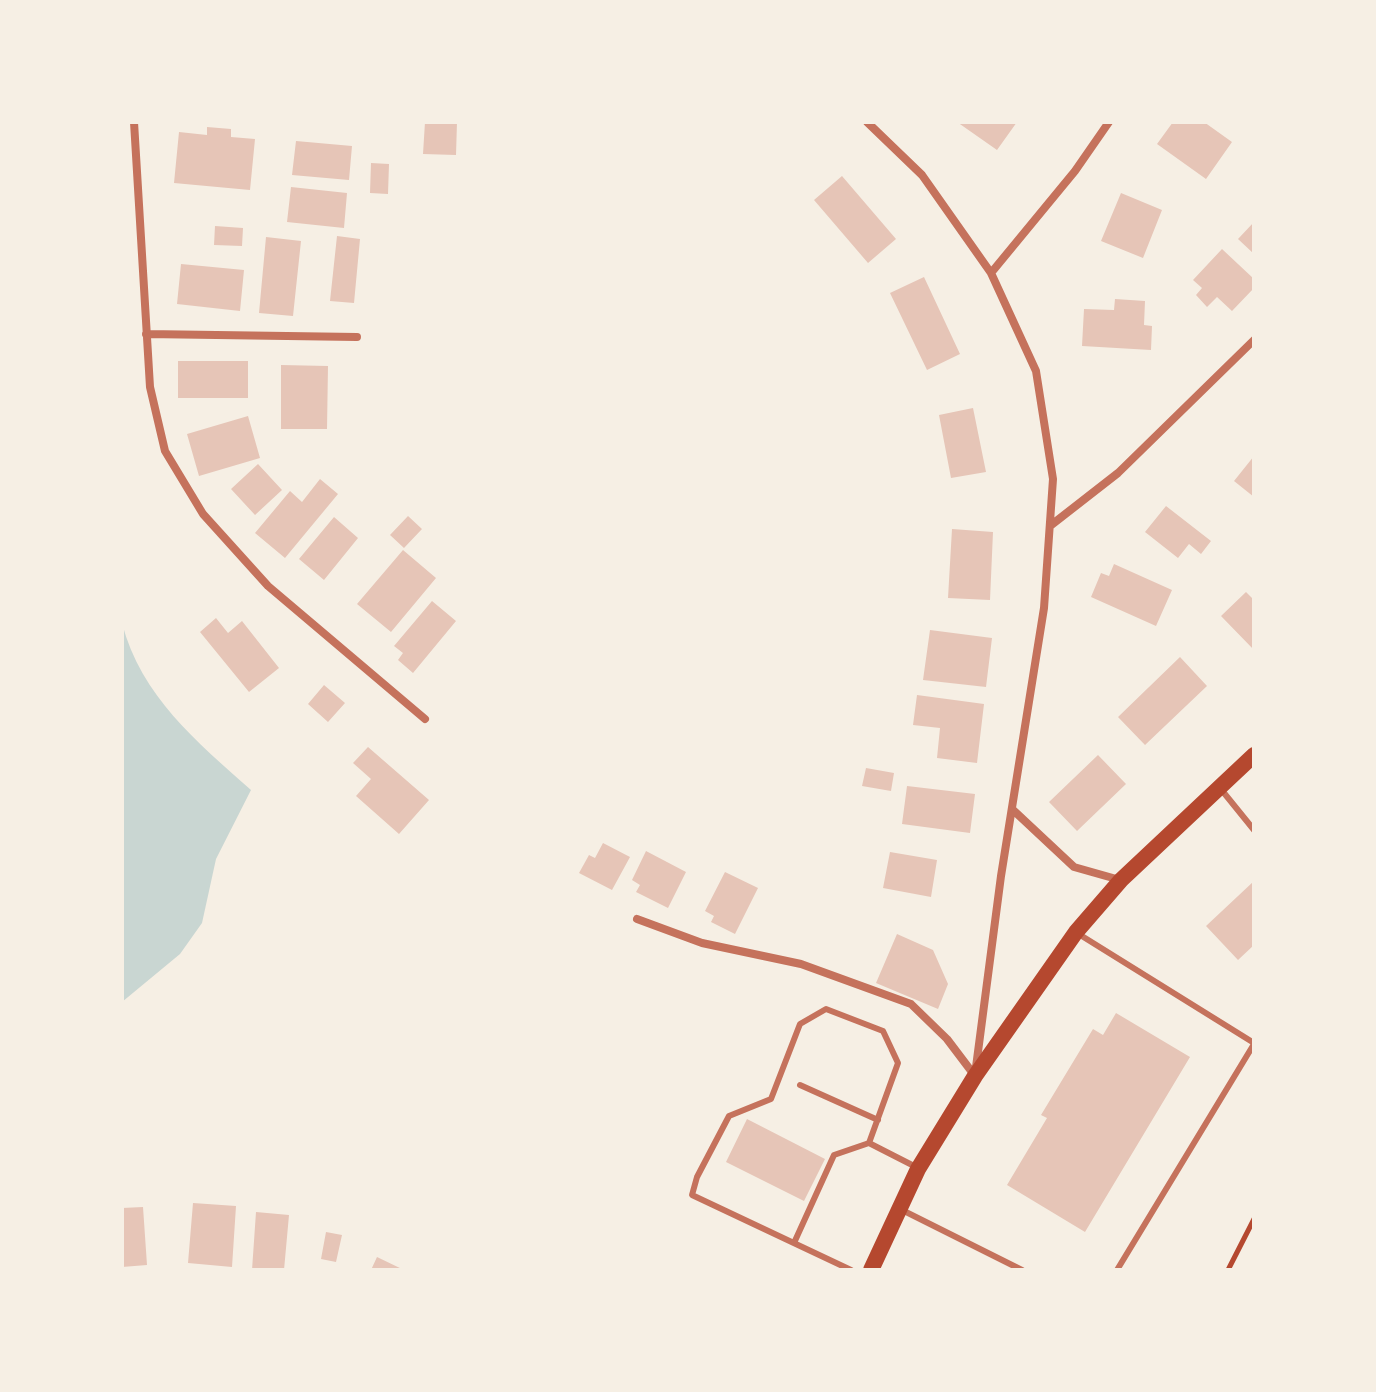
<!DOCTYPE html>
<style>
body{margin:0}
#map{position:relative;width:1376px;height:1392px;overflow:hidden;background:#f6efe4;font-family:Cabin,sans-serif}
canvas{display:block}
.frame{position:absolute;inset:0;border:124px solid #f6efe4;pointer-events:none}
</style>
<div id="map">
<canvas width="1376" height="1392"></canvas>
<div class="frame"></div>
</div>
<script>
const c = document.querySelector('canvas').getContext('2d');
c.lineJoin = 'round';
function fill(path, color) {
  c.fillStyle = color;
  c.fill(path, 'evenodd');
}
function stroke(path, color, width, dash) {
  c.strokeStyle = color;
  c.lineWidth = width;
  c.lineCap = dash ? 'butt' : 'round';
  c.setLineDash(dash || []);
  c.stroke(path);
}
const water = new Path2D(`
 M122,623C141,696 197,742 251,790L216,859L202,923L180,954L122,1002Z`);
const building = new Path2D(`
 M425,122H457L456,155L423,154Z
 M957,122H1017L997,150Z
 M1173,122H1204L1232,142L1206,179L1157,144Z
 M207,127L231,129V137L255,139L250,190L174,183L179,132L207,135Z
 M296,141L352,146L349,180L292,175Z
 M371,163L389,164L388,194L370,193Z
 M842,176L896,239L868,263L814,200Z
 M291,187L347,193L344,228L287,222Z
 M1121,193L1162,210L1143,258L1101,241Z
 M1254,222V254L1238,239Z
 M215,226L243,228L242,246L214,245Z
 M337,236L360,239L354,303L330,301Z
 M266,237L301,241L293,316L259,313Z
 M1222,249L1254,279V288L1232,311L1217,297L1207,307L1196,295L1202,288L1193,280Z
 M181,264L244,270L240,311L177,304Z
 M924,277L960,354L927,370L890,293Z
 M1115,299L1145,301L1144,325L1152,326L1151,350L1082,346L1084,309L1114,310Z
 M178,361H248V398H178Z
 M281,365L328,366L327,429H281Z
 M973,408L986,472L951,478L939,415Z
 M248,416L260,458L199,476L187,434Z
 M1254,456V497L1234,481Z
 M258,464L282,490L255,515L231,489Z
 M320,479L338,494L285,558L255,533L290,491L302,502Z
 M1166,506L1211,541L1201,554L1189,544L1178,558L1145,532Z
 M408,516L422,529L404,548L390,535Z
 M334,517L358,538L324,580L299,559Z
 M952,529L993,532L990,600L948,598Z
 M403,550L436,578L391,632L357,604Z
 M1114,564L1172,590L1156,626L1091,597L1101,573L1109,576Z
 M1246,592L1254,600V650L1221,616Z
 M432,601L456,621L413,673L398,660L403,653L394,646Z
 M216,618L228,633L242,621L279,668L249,692L200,632Z
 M930,630L992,638L986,687L923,680Z
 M1180,657L1207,686L1145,745L1118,717Z
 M324,685L345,703L328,722L308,704Z
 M917,695L984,704L977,763L937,758L940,728L913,725Z
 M368,747L429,800L399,834L356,796L371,779L353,763Z
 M1098,755L1126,784L1077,831L1049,802Z
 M866,768L894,773L891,791L862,786Z
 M907,786L975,794L970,833L902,824Z
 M603,843L630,857L612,890L579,873L589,855L595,858Z
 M646,851L686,872L668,908L636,892L640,885L632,880Z
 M890,852L937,860L931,897L883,888Z
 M725,872L758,888L735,934L711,922L714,916L705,911Z
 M1254,881V945L1238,960L1206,926Z
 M897,934L933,950L948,984L938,1009L876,983Z
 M1116,1013L1190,1057L1085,1232L1007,1185L1047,1118L1041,1115L1093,1029L1103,1035Z
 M747,1119L825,1159L804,1201L726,1162Z
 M193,1203L236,1206L232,1267L188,1263Z
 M143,1207L147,1265L122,1267V1208Z
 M256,1212L289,1215L284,1270H252Z
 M326,1232L342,1235L336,1262L321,1259Z
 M377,1257L404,1270H371Z`);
const path = new Path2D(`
 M1228,1270L1254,1219`);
const service = new Path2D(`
 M1220,788L1254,830
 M1077,933L1254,1043
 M800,1085L878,1120
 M902,1210L1022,1270
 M794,1243L834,1155L869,1143L918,1168
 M851,1270L692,1195L697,1177L729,1116L771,1099L800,1024L826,1009L883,1031L898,1063L869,1143
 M1117,1270L1254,1044`);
const minor = new Path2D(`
 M134,122L150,387L165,451L203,514L268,586L425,719
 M867,122L922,175L991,273
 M146,334L357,337
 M1050,526L1118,473L1254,340
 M1012,809L1074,867L1120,880
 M637,919L702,943L801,964L911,1004L947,1039L975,1076
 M976,1067L1001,876L1044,608L1053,479L1036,371L991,273L1075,171L1109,122`);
const secondary = new Path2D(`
 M871,1270L918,1169L975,1076L1076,932L1121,880L1254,755`);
fill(water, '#c9d6d2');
fill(building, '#e6c5b7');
stroke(path, '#b5482f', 5);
stroke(service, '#c5725c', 6);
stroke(minor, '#c5725c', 8);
stroke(secondary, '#b5482f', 16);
</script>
